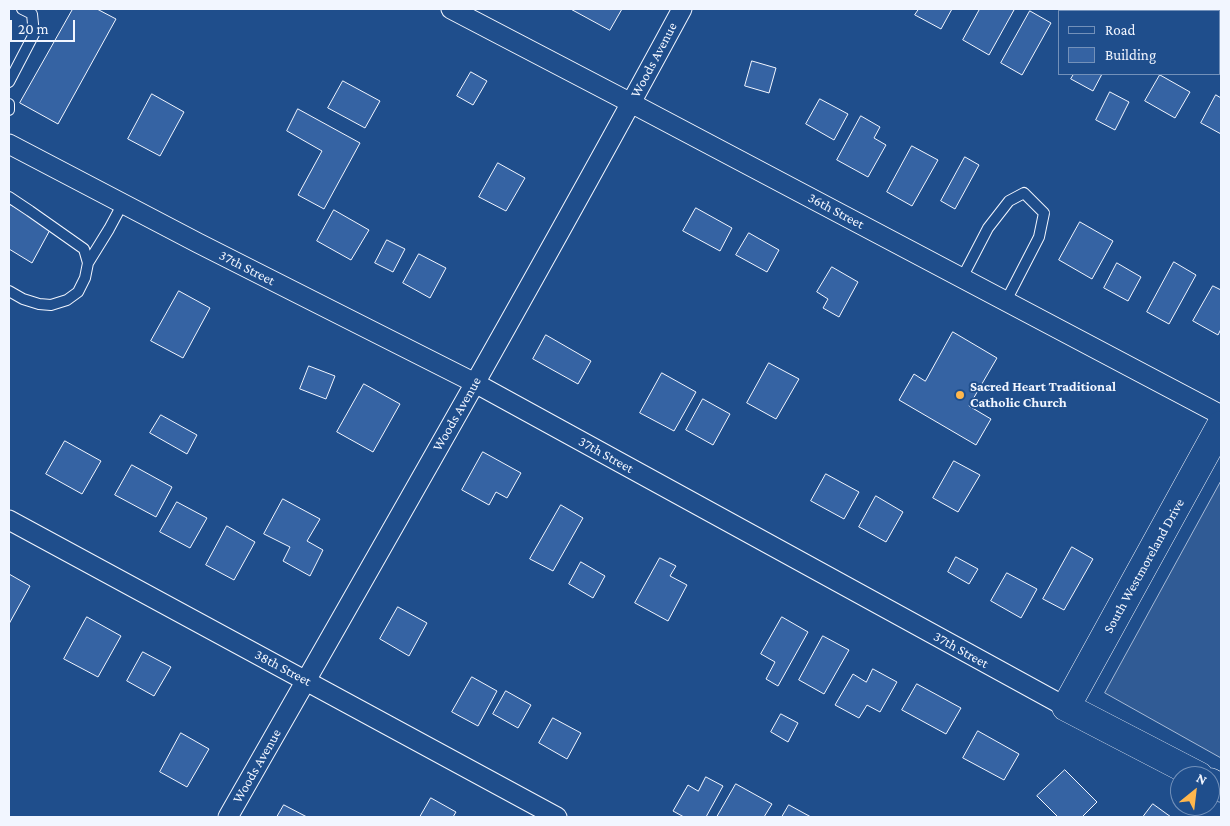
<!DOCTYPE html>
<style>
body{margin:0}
#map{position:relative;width:1230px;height:826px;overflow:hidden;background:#1f4e8c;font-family:"Crimson Pro",serif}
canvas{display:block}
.frame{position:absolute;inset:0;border:10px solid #f2f6ff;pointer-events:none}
.legend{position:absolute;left:1058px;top:10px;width:162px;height:65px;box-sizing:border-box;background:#1f4e8c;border:1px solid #7391ba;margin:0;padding:6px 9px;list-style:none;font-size:15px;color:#f2f6ff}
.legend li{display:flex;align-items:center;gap:10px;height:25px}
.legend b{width:25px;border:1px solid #7391ba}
.north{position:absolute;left:1170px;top:766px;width:50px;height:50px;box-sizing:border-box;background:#1f4e8c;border:1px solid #7391ba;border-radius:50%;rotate:29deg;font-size:14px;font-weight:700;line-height:20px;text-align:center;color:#f2f6ff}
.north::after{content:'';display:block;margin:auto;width:18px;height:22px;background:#ffb74d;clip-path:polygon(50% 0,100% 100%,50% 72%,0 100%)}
.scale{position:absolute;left:10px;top:20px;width:65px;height:22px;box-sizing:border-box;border:2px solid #f2f6ff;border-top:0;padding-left:6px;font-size:15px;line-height:18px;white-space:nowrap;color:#f2f6ff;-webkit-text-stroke:4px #1f4e8c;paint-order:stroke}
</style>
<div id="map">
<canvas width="1230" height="826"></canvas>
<div class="frame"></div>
<ul class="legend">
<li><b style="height:6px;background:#1f4e8c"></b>Road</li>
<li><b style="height:14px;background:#3563a3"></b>Building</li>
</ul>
<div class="north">N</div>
<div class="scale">20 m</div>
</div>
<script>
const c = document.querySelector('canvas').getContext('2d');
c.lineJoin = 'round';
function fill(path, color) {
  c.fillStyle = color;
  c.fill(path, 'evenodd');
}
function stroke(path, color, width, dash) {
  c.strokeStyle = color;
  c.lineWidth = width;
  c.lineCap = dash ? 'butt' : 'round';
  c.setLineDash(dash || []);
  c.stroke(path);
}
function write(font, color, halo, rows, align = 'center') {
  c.font = font + ' "Crimson Pro",serif';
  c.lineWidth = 4;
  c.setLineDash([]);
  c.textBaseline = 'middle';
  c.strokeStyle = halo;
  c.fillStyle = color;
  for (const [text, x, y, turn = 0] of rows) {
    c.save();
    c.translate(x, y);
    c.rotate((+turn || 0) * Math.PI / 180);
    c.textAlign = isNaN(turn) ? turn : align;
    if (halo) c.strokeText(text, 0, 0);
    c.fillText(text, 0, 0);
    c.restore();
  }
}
const built = new Path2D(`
 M1221,481V758L1105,693Z`);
const building = new Path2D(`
 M73,9H97L116,19L58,124L20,103Z
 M571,9H622L610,30Z
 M919,9H952L941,29L915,15Z
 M980,9H1012L1014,10L989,55L963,40Z
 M1030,11L1051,23L1022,75L1001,63Z
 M752,61L776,68L769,93L745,86Z
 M471,72L487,81L473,105L457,96Z
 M1074,74H1102L1093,91L1071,79Z
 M1160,75L1190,92L1175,118L1145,101Z
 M343,81L380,101L365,128L328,108Z
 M1110,92L1129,102L1115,130L1096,120Z
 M152,94L184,112L160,156L128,139Z
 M1216,95L1221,98V134L1201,123Z
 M820,99L848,114L834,140L806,124Z
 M298,109L360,143L324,209L298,195L322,151L287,131Z
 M861,116L880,127L874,138L886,145L868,177L837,160Z
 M912,146L938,160L912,206L887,192Z
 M965,157L979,165L955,209L941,201Z
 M498,163L525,178L506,211L479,197Z
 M9,204L51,228L32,263L9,249Z
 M696,208L732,228L720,251L683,231Z
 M334,210L369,230L351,260L317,241Z
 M1080,222L1113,241L1092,279L1059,260Z
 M749,233L779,250L767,272L736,255Z
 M387,240L405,249L393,272L375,263Z
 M419,254L446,268L430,298L403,283Z
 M1174,262L1196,275L1169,324L1147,312Z
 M1117,263L1141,277L1128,301L1104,288Z
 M832,267L858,282L839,317L823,308L828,299L817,292Z
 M1213,286L1221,290V329L1218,335L1193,321Z
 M179,291L210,308L183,358L151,341Z
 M953,332L997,358L969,406L991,419L976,445L899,400L914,374L925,381Z
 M546,335L591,361L578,384L533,359Z
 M769,363L799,379L776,419L747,403Z
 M309,366L335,376L326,399L300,389Z
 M662,373L696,392L674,431L640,413Z
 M364,384L400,404L373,452L337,432Z
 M703,399L730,414L713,445L686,430Z
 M161,415L197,435L187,454L150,433Z
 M65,441L101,461L82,494L46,474Z
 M483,452L521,473L507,498L496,492L489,505L462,490Z
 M954,461L980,475L958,512L933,498Z
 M132,465L172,487L156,517L115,495Z
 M826,474L859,492L844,519L811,501Z
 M876,496L903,512L886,542L859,527Z
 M283,499L320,519L307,541L323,550L310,576L283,561L290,547L264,534Z
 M177,502L207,518L190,548L160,532Z
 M561,505L583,518L553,571L530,559Z
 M227,526L255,542L234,580L206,565Z
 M1072,547L1093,559L1064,610L1043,599Z
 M956,557L978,569L969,584L948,572Z
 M660,558L676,566L670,576L687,585L668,621L635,603Z
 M581,562L605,576L593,598L569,584Z
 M1007,573L1037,589L1021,618L991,601Z
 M9,574L30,586L9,624Z
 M398,607L427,623L409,656L380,639Z
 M87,617L121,636L98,677L64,659Z
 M782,617L808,632L778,686L766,679L775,662L761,654Z
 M823,636L849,650L824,694L799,680Z
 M143,652L171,667L154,696L127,681Z
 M873,669L897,682L880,712L867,705L859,718L835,705L853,674L866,682Z
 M472,677L497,691L478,726L452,712Z
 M917,684L961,708L946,734L902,710Z
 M506,691L531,705L518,728L493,714Z
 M781,714L798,723L788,742L771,732Z
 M553,718L581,733L567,759L539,743Z
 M978,731L1019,754L1004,780L963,758Z
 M181,733L209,749L187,787L160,772Z
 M1065,770L1097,802L1082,817H1058L1037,796Z
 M706,777L723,786L706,817H684L673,811L688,785L698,791Z
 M736,784L772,804L764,817H717Z
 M431,798L456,812L453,817H420Z
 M1153,804L1171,817H1143Z
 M284,805L307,817H277Z
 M789,805L811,817H782Z`);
const lane = new Path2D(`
 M9,82L34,34L32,14L22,9
 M9,104V110
 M9,197L30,211L84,249L88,263
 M962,278L988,228L1009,201L1024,193L1044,213L1039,237L1006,301
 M9,291L23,299L39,304L51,305L67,300L78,292L85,278L88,263L109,229L123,203`);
const street = new Path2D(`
 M451,9L631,103L1221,415
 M1150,9L1155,11
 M1219,45L1221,47
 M9,144L198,243L475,383L1066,707
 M9,520L557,817
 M228,817C381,549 535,281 682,9`);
const secondary = new Path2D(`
 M1199,776L1066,707L1221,425
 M1210,782L1221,788`);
const markers = [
 [960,395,5,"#ffb74d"]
];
const streetNames = [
 ["Woods Avenue",654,60,-62],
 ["36th Street",836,211,28],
 ["37th Street",247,268,27],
 ["Woods Avenue",457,414,-60],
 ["37th Street",606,455,29],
 ["South Westmoreland Drive",1144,566,-61],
 ["37th Street",961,650,29],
 ["38th Street",283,668,28],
 ["Woods Avenue",257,766,-60]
];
const poiNames = [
 ["Sacred Heart Traditional",970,387],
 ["Catholic Church",970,403]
];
fill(built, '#305b95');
stroke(built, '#a8bbd7', 1);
fill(building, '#3563a3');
stroke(building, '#f2f6ff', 1);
stroke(lane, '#f2f6ff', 12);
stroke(street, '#f2f6ff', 21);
stroke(secondary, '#f2f6ff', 29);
stroke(lane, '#1f4e8c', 10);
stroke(street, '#1f4e8c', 19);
stroke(secondary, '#1f4e8c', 28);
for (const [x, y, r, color] of markers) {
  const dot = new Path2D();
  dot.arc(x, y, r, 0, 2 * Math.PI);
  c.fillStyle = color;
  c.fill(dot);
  stroke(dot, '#1f4e8c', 2);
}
write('14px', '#f2f6ff', '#1f4e8c', streetNames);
write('bold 14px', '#f2f6ff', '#1f4e8c', poiNames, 'left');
</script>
